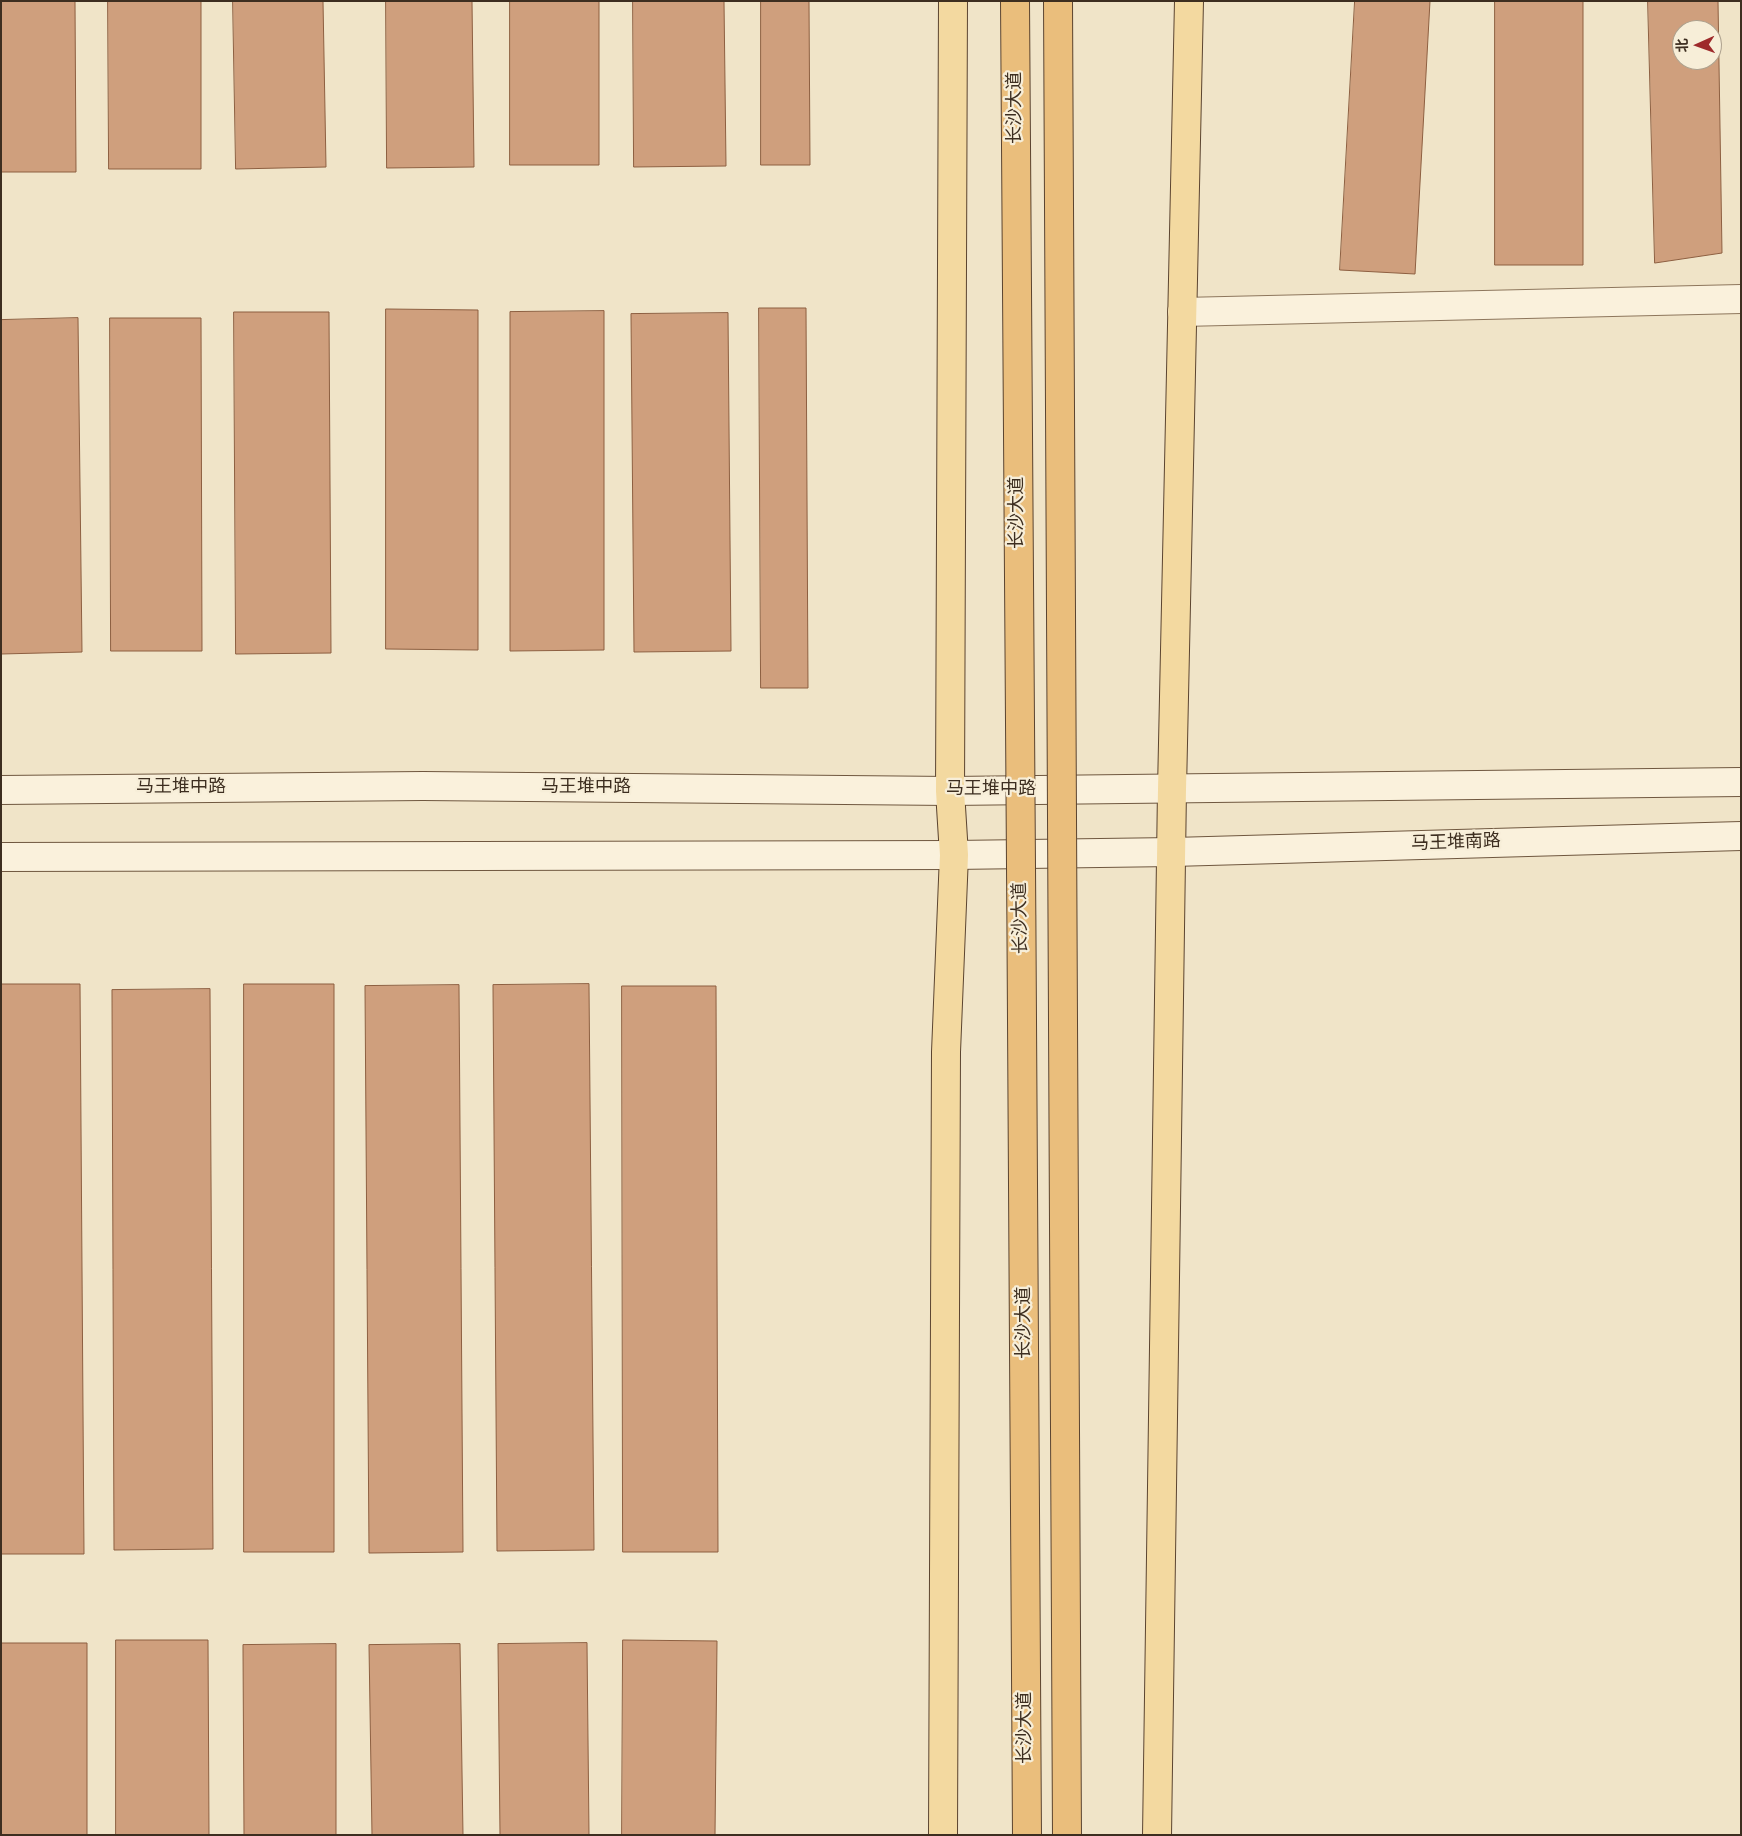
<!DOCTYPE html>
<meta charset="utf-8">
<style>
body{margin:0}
#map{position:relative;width:1742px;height:1836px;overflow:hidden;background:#f0e4c8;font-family:Spectral,"Noto Sans SC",serif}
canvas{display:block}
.frame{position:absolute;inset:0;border:2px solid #3d2e20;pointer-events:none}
.north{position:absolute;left:1672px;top:20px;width:50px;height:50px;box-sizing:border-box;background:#f7eed8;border:1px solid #ada18e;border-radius:50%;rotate:268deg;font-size:14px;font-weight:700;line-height:20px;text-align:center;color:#3d2e20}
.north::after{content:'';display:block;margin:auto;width:18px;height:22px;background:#9e2a2b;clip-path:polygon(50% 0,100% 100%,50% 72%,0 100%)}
</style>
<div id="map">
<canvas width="1742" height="1836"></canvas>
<div class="frame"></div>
<div class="north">北</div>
</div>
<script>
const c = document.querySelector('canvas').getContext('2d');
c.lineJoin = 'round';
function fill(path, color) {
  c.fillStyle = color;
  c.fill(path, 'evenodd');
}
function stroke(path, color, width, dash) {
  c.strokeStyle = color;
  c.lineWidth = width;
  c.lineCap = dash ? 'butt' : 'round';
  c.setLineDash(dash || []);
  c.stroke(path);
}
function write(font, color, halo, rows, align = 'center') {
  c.font = font + ' Spectral,"Noto Sans SC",serif';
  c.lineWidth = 4.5;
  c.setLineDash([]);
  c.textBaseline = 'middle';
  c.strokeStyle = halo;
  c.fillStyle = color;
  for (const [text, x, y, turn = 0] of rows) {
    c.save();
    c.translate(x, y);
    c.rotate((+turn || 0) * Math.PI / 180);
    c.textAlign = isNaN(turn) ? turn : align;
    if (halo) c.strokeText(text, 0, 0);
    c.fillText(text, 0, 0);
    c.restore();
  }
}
const building = new Path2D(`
 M1,1H75L76,172H1Z
 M108,1H201V169H109Z
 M233,1H323L326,167L236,169Z
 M386,1H472L474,167L387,168Z
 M510,1H599V165H510Z
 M633,1H724L726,166L634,167Z
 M761,1H809L810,165H761Z
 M1355,1H1430L1415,274L1340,270Z
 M1495,1H1583V265H1495Z
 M1648,1H1718L1722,253L1655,263ZM1682,30H1712V60H1682Z
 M759,308H806L808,688H761Z
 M386,309L478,310V650L386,649Z
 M604,311V650L510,651V312Z
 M234,312H329L331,653L236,654Z
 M728,313L731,651L634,652L631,314Z
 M78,318L82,652L1,654V320Z
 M110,318H201L202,651H111Z
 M1,984H80L84,1554H1Z
 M244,984H334V1552H244Z
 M589,984L594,1550L497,1551L493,985Z
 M459,985L463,1552L369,1553L365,986Z
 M622,986H716L718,1552H623Z
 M210,989L213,1549L114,1550L112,990Z
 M116,1640H208L209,1835H116Z
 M623,1640L717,1641L715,1835H622Z
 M1,1643H87V1835H1Z
 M587,1643L589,1835H500L498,1644Z
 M336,1644V1835H244L243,1645Z
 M460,1644L463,1835H372L369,1645Z`);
const minor = new Path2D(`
 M1182,312L1741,299`);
const secondary = new Path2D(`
 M1,790L423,786L950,791L1741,782
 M1,857L954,855L1173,852L1741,836`);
const primary = new Path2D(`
 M943,1835L946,1052L954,855L950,791L953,1
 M1157,1835L1172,789L1189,1`);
const trunkBridge = new Path2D(`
 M1015,1C1019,612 1024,1224 1027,1835
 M1058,1L1067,1835`);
const streetNames = [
 ["长沙大道",1016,108,-90],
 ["长沙大道",1018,513,-90],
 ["马王堆中路",181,788],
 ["马王堆中路",586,788],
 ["马王堆中路",991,790],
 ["马王堆南路",1456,844,-2],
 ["长沙大道",1022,918,-91],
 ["长沙大道",1025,1323,-90],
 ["长沙大道",1026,1728,-90]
];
fill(building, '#cf9f7d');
stroke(building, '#8d5f41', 1);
stroke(minor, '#8d765c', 30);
stroke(secondary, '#6f573f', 30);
stroke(primary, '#5b4430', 30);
stroke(minor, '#faf1dc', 28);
stroke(secondary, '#faf1dc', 28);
stroke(primary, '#f3d9a0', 28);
stroke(trunkBridge, '#5b4430', 30, []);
stroke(trunkBridge, '#eabe7c', 28);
write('18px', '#3d2e20', '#f7eed8', streetNames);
</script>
